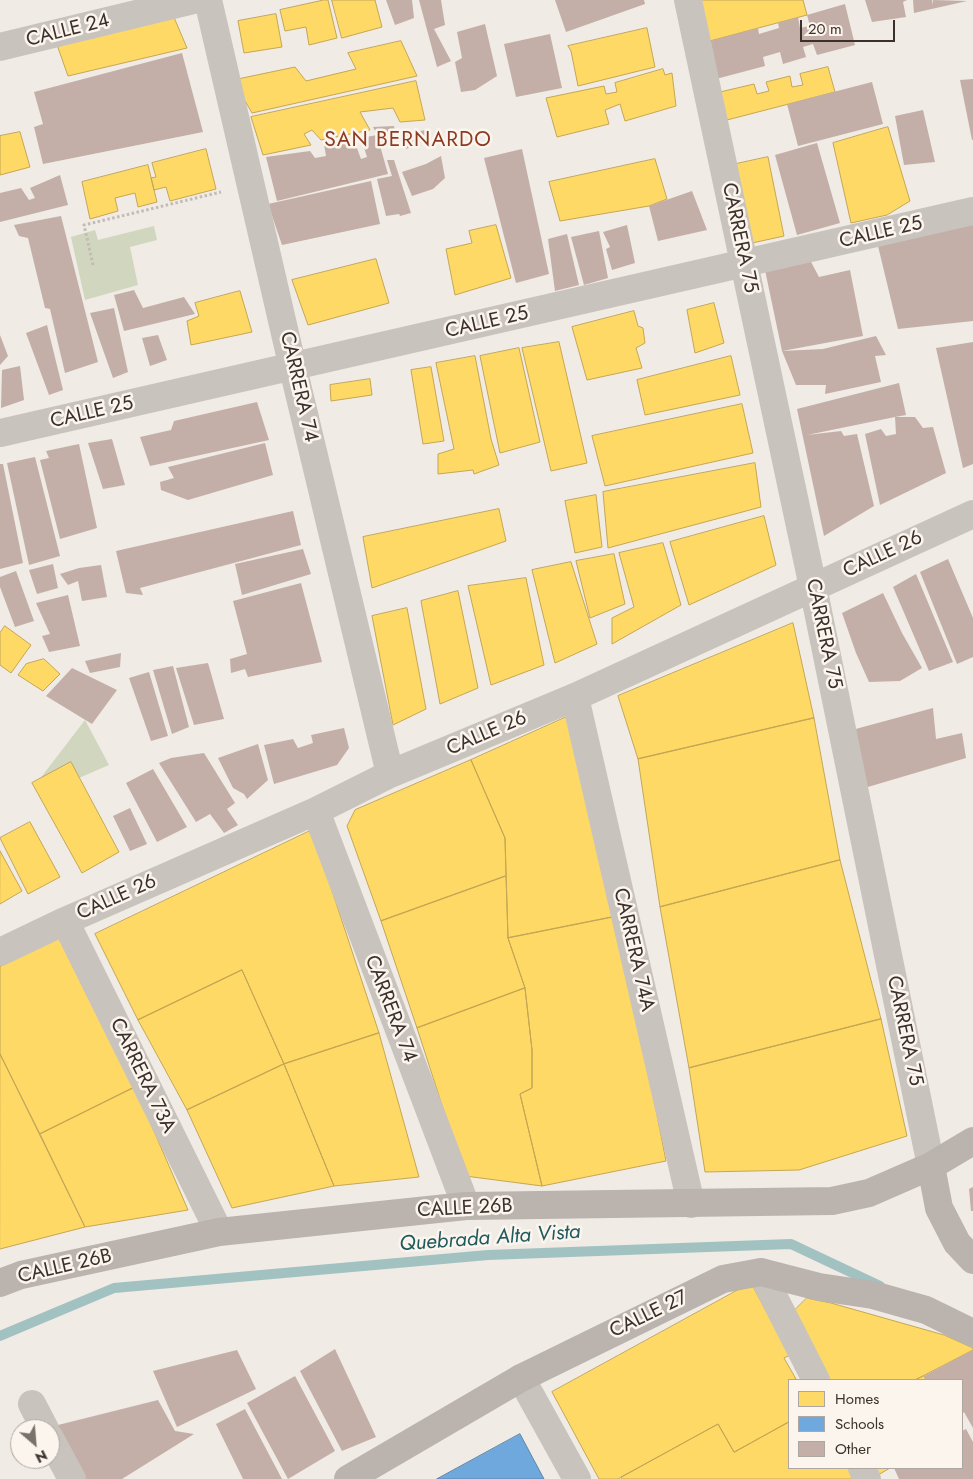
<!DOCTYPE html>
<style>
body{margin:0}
#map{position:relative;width:973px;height:1479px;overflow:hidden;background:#f0ebe5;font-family:Jost,sans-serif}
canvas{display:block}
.legend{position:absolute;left:788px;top:1379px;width:175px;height:90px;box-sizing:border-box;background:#fbf5ee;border:1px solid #aea6a0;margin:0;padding:6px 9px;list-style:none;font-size:15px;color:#3b302b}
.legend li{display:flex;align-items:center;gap:10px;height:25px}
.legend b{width:25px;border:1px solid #aea6a0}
.north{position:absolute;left:10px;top:1419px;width:50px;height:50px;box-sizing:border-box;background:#fbf5ee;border:1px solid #aea6a0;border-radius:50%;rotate:153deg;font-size:14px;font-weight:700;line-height:20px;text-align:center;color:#3b302b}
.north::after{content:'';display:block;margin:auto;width:18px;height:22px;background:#7a716c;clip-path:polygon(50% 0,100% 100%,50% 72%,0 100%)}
.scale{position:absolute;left:800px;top:20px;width:95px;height:22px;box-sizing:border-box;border:2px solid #3b302b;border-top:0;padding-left:6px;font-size:15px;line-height:18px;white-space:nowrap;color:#3b302b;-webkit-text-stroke:4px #fbf5ee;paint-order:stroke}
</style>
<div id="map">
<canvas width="973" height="1479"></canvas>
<ul class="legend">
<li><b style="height:14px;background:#ffd966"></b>Homes</li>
<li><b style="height:14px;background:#6fa8dc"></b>Schools</li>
<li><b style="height:14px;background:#c3afa7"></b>Other</li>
</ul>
<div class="north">N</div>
<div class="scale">20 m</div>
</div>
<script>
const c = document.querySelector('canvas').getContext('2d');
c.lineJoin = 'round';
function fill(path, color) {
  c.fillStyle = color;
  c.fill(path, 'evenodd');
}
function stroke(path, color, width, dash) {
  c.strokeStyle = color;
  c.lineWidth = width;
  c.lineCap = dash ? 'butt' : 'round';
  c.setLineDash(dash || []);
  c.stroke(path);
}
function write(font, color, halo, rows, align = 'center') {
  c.font = font + ' Jost,sans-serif';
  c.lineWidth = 5;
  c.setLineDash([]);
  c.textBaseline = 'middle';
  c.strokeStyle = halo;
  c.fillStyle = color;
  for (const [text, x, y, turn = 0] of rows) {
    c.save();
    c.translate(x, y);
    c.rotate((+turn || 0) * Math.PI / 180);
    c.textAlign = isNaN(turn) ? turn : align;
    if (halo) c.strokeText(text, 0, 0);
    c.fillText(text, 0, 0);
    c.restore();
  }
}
const green = new Path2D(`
 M154,226L157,240L130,247L138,285L85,300L71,237L95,230L98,240Z
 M85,720L109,765L79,778L39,780Z`);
const homes = new Path2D(`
 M324,0H328L337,38L309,45L306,27L285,31L280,10Z
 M332,0H375L382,27L342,38Z
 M695,0H803L807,15L706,42Z
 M276,14L282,47L244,53L238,21Z
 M173,15L187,48L68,76L56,42Z
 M647,28L655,67L578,86L571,51L568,46Z
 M401,41L417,76L252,113L233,80L295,67L306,81L356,69L348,53Z
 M828,67L835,92L727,120L720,92L754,84L757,94L769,91L766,82L790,76L792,87L803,85L800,74Z
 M663,69L665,75L672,73L676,106L625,121L620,104L605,110L609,124L557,137L546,98L604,86L606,94L617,92L615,83Z
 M416,81L425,120L400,122L393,108L360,112L370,130L321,140L312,130L304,134L311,145L263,155L251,117Z
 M888,127L910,201L887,215L851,223L833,143Z
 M20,132L30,167L0,175V136Z
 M206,149L216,189L170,201L166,187L154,190L151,178L156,177L152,163Z
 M768,157L784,236L743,245L727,166Z
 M655,159L667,199L649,206L560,221L549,182Z
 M148,165L157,202L138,207L135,193L115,198L118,211L90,219L82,182Z
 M496,225L511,278L455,295L446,249L472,243L469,231Z
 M376,259L389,303L308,325L292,280Z
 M240,291L252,332L191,345L187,321L199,316L195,303Z
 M714,303L724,343L695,353L687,310Z
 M634,311L638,326L643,328L645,343L636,348L642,368L587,380L572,327Z
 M559,342L587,463L551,471L522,348Z
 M519,348L540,442L500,453L480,356Z
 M475,356L491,439L499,465L474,474L473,470L438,474V454L454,449L436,363Z
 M731,356L740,395L645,415L637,380Z
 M431,367L444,441L423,444L411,370Z
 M370,379L372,395L331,401L330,385Z
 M742,404L753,453L605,486L592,436Z
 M755,463L761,507L608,548L603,492Z
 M596,495L602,547L575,553L565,501Z
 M499,509L506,541L372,588L363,537Z
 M764,516L776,565L689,605L670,542Z
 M663,543L681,605L612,644V618L634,607L619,553Z
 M614,554L625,604L590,618L576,561Z
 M571,562L597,644L555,663L532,570Z
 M526,578L544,665L491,685L468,586Z
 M458,591L478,688L440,704L421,601Z
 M407,608L426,709L393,725L372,616Z
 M793,623L814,718L638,759L618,696Z
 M5,626L31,645L11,673L0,665V633Z
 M44,659L60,674L43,691L18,675L26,664Z
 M571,715L618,916L508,938L505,838L471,760Z
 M814,718L840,860L660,907L638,759Z
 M471,760L505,838L506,876L381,921L347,826L355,810Z
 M71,762L119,852L82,873L32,783Z
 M30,822L60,877L28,894L0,838Z
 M312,830L379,1033L284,1064L242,970L138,1020L95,934Z
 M0,851L22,891L0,904Z
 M840,860L881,1019L689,1068L660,907Z
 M506,876L508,938L525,988L417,1028L381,921Z
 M618,916L666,1161L542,1186L520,1094L532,1088V1050L525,988L508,938Z
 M60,937L135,1087L40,1134L0,1054V967Z
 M242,970L284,1064L187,1110L138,1020Z
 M525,988L532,1050V1088L520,1094L542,1186L465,1176L417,1028Z
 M881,1019L907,1136L799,1170L705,1172L689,1068Z
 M379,1033L419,1177L334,1186L284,1064Z
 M0,1054L85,1227L0,1249Z
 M284,1064L334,1186L232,1208L187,1110Z
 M135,1087L188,1210L85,1227L40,1134Z
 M751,1283L790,1355L784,1358L796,1379L789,1380V1422L734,1452L718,1424L618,1479H599L552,1392Z
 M807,1298L831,1303L944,1335L973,1348V1350L915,1380H828L791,1314Z
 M924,1376L926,1380H915Z
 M789,1422V1468H850L857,1479H622L621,1477L718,1424L734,1452Z
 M874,1468H890L878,1475Z`);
const schools = new Path2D(`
 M520,1434L544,1479H437Z`);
const stream = new Path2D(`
 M0,1336L114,1288L488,1255L791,1244L880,1286`);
const building = new Path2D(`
 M386,0H412L414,18L395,25Z
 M419,0H441L445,25L434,29L451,61L437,67Z
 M555,0H644L645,4L566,32Z
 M865,0H907L903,2L906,17L872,22Z
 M913,0H932L933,5V0L967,1L914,13Z
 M845,4L855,45L817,55L813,44L803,47L806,57L783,64L780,52L763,57L765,66L716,79L706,42L758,28L759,34L779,28L778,23L798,17L800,28L810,26L807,15Z
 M485,24L497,76L475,90L461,92L455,62L462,58L457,32Z
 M550,34L562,88L516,97L504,44Z
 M182,53L203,132L43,164L34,127L43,124L34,92Z
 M973,79V140H972L960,80Z
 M872,82L883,124L798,146L787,104Z
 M923,110L935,162L904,165L895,116Z
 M394,126L396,139L383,145L373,127Z
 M425,130L430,138L406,149L399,137Z
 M377,135L388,174L277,201L266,157L310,151L315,158L326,156L324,144L354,140L361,159L367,157L361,138Z
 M817,143L840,223L797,235L775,155Z
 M522,149L549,274L516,283L484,158Z
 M441,156L445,178L433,189L412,196L402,172L426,164Z
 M387,160H394L411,213L400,216L399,214L386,216L377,179L392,176Z
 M60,175L68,205L0,222V193L21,188L29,200L35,198L30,188Z
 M371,181L380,224L282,245L268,204Z
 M692,191L707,230L658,241L649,206Z
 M61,216L98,362L65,373L50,309L45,308L28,238L19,236L14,225Z
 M973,223V321L898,329L878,246Z
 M627,225L635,263L612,270L606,249L610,247L603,232Z
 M599,231L608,278L584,285L571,237Z
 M567,234L579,285L555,291L548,239Z
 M810,260L819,277L850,270L863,336L782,351L823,349L876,336L886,355L875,356L881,382L825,394L826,385H796L782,351L765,270Z
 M134,290L143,308L184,297L195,314L124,331L114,295Z
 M114,308L128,372L113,378L90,313Z
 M47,325L63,390L49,395L26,333Z
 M0,335L8,356L0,365Z
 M158,335L167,360L150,366L142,338Z
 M973,342V464L963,468L936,348Z
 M20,366L24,400L1,408L2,370Z
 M899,383L906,415L895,417H915L923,428L933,427L946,473L880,505L865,434L881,429L886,436L896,434L895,417L807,435L841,431L844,436L857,434L874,506L824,536L797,409Z
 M257,402L269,440L150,466L140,437L171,430L174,421Z
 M112,439L125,485L103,489L88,443Z
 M265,443L273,475L188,500L161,490L160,482L174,478L168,467Z
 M79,444L97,528L60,539L40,460L49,458L46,451Z
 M35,457L60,556L29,565L7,463Z
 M0,464H3L23,563L0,569Z
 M293,511L301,545L140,588L143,595L126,593L116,551Z
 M303,549L311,574L242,595L235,564Z
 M948,559L973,618V657L957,664L920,572Z
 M53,564L58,588L37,594L29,570Z
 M101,565L107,597L82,601L78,581L68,585L60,574L79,568Z
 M16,571L34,621L15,627L0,587V577Z
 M916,574L953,662L929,671L893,587Z
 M301,583L322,662L248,677L245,669L231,673L230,659L247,654L233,601Z
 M883,593L902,633L922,668L900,681L869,682L856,653L842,613Z
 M68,595L80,646L49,652L42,636L50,634L36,603Z
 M121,653L120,667L90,673L85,661Z
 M208,663L224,719L194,725L176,668Z
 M173,666L189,727L172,734L153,670Z
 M72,668L117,690L92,724L46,696Z
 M149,672L168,736L151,741L129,678Z
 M933,708L936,739L962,733L966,758L861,789L852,730Z
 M344,728L349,748L337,765L274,784L264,745L293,739L298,748L313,743L311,735Z
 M258,744L268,780L247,799L244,794L233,788L218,758Z
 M204,753L235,803L227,809L238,825L224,833L210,814L196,822L159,763L171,758Z
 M153,769L187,827L157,842L126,783Z
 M130,808L147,844L130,851L113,816Z
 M973,1187V1211H971L969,1189Z
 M335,1349L376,1437L342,1451L300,1371Z
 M237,1350L256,1389L177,1427L153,1371Z
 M973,1350V1428L964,1412L962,1414V1380H926L924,1376Z
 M295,1376L335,1451L288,1479L247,1403Z
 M158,1400L175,1431L194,1434L122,1479H85L54,1426Z
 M245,1409L282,1479H243L216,1424Z
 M966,1429L973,1442V1479H899L894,1468H962V1431Z`);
const path = new Path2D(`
 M93,265L84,225L221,192`);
const street = new Path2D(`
 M208,0L293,368L390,774
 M688,0L813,587L931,1166
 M0,47L194,0
 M0,433L973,211
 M575,697L691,1204
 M316,811L466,1206
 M65,921L219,1232
 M0,952L65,921L316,811L390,774L575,697L973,514
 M761,1272L816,1380
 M521,1378L577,1479
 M32,1404L45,1429
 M50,1438L72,1479
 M862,1468L867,1479`);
const secondary = new Path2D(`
 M931,1166L939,1208L957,1243L973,1260
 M0,1283L21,1275L219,1232L466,1206L832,1201L869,1193L931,1166L973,1141
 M348,1479L521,1378L723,1279L761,1272L819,1287L873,1295L926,1310L973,1333`);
const streetNames = [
 ["CALLE 24",68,31,-14],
 ["CALLE 25",881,233,-13],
 ["CARRERA 75",739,238,78],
 ["CALLE 25",487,323,-13],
 ["CARRERA 74",298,387,77],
 ["CALLE 25",92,413,-13],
 ["CALLE 26",883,555,-25],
 ["CARRERA 75",823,634,78],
 ["CALLE 26",487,734,-23],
 ["CALLE 26",117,898,-24],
 ["CARRERA 74A",633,950,77],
 ["CARRERA 74",390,1009,69],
 ["CARRERA 75",904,1031,78],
 ["CARRERA 73A",142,1076,64],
 ["CALLE 26B",465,1209,-3],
 ["CALLE 26B",65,1267,-13],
 ["CALLE 27",649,1315,-26]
];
const neighbourhoodNames = [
 ["SAN BERNARDO",408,141]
];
const waterNames = [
 ["Quebrada Alta Vista",490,1239,-4]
];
fill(green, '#d1d6bf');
fill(homes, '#ffd966');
stroke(homes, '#c4a654', 1);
fill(schools, '#6fa8dc');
stroke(schools, '#5f84a7', 1);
stroke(stream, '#a1c2c1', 10);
fill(building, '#c3afa7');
stroke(path, '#c2bbb6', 3, [2.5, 2.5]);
stroke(street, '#c9c3be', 28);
stroke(secondary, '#bab3ae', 28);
write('20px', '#3b302b', '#fbf5ee', streetNames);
c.letterSpacing = '1px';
write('21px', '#8c3b22', '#fbf5ee', neighbourhoodNames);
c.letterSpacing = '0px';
write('italic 21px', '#1f5a5e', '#fbf5ee', waterNames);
</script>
